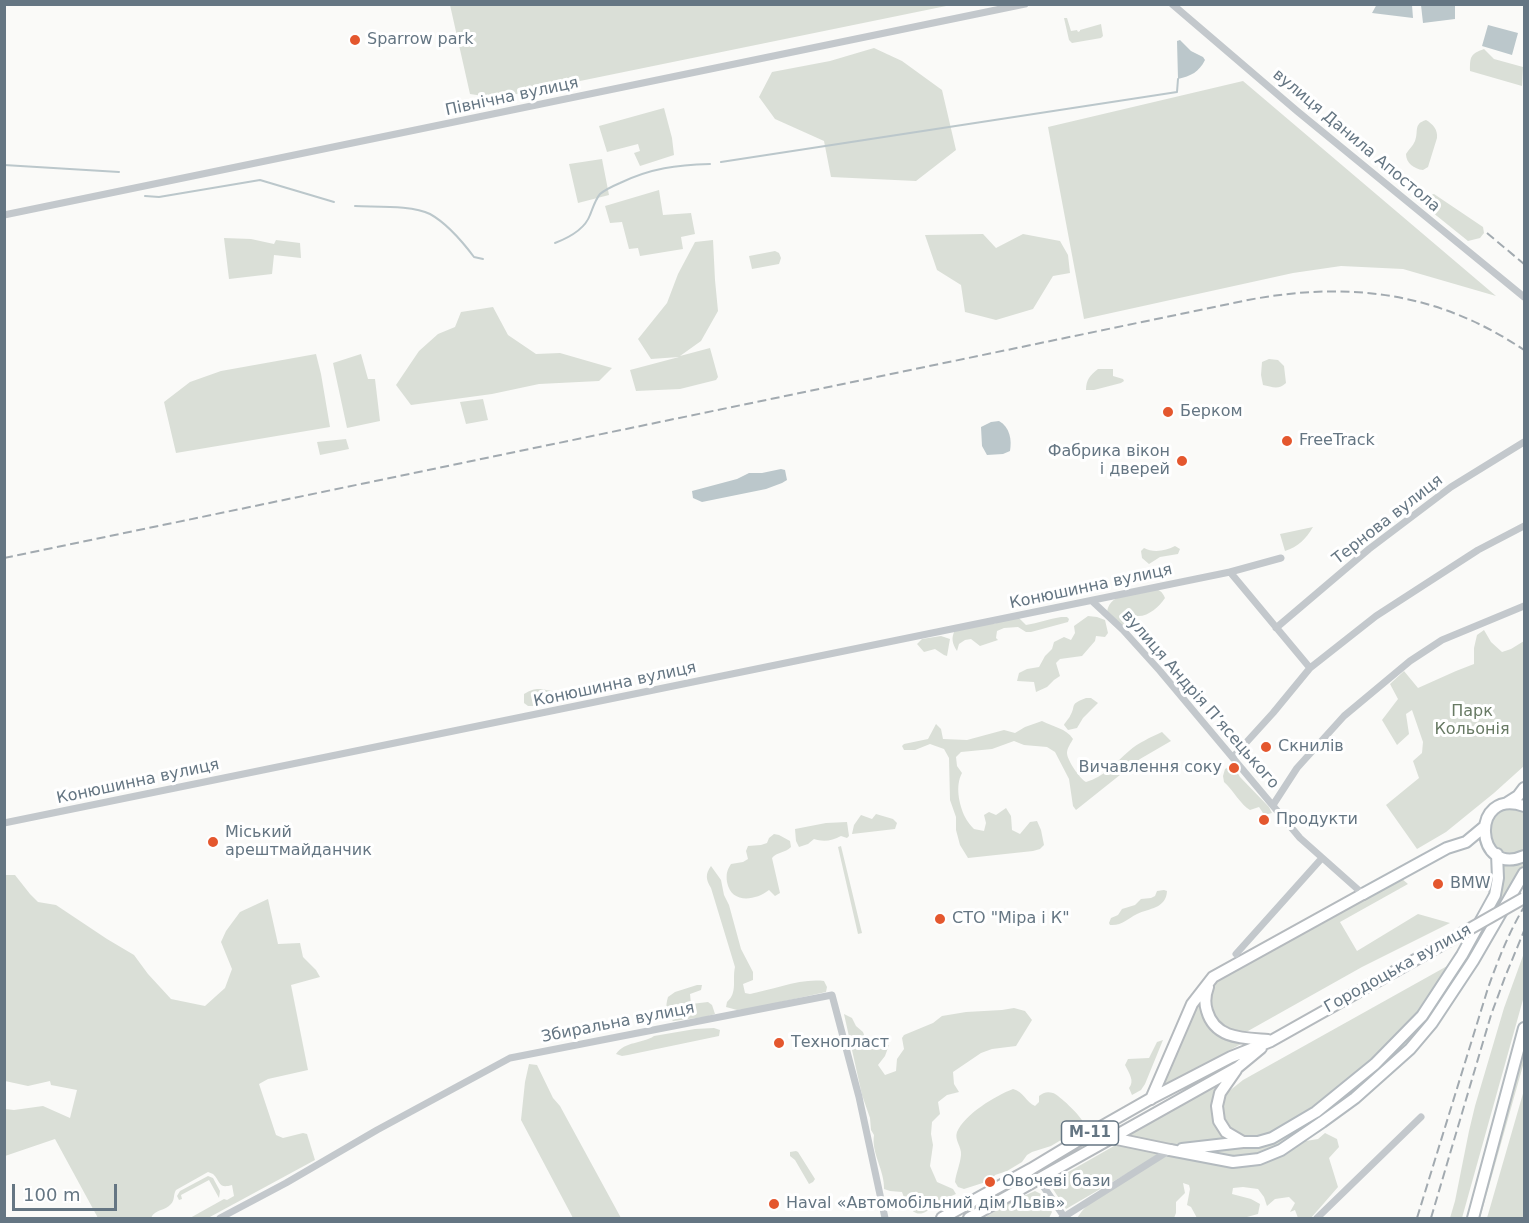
<!DOCTYPE html>
<meta charset="utf-8">
<style>
body{margin:0}
#map{position:relative;width:1529px;height:1223px;overflow:hidden;background:#fafaf8;font-family:"DejaVu Sans",sans-serif}
canvas{display:block}
.frame{position:absolute;inset:0;border:6px solid #657683;pointer-events:none}
.scale{position:absolute;left:12px;top:1184px;width:105px;height:27px;box-sizing:border-box;border:3px solid #657683;border-top:0;padding-left:8px;font-size:18px;line-height:21px;white-space:nowrap;color:#657683;-webkit-text-stroke:4px #fff;paint-order:stroke}
</style>
<div id="map">
<canvas width="1529" height="1223"></canvas>
<div class="frame"></div>
<div class="scale">100 m</div>
</div>
<script>
const c = document.querySelector('canvas').getContext('2d');
c.lineJoin = 'round';
function fill(path, color) {
  c.fillStyle = color;
  c.fill(path, 'evenodd');
}
function stroke(path, color, width, dash) {
  c.strokeStyle = color;
  c.lineWidth = width;
  c.lineCap = dash ? 'butt' : 'round';
  c.setLineDash(dash || []);
  c.stroke(path);
}
function write(font, color, halo, rows, align = 'center') {
  c.font = font + ' "DejaVu Sans",sans-serif';
  c.lineWidth = 6;
  c.setLineDash([]);
  c.textBaseline = 'middle';
  c.strokeStyle = halo;
  c.fillStyle = color;
  for (const [text, x, y, turn = 0] of rows) {
    c.save();
    c.translate(x, y);
    c.rotate((+turn || 0) * Math.PI / 180);
    c.textAlign = isNaN(turn) ? turn : align;
    if (halo) c.strokeText(text, 0, 0);
    c.fillText(text, 0, 0);
    c.restore();
  }
}
const green = new Path2D(`
 M450,5V4L951,5L497,98L470,94Z
 M1064,18H1067L1071,31L1077,30L1078,32L1080,31V30L1101,24L1103,36L1101,38L1072,43L1069,40Z
 M874,48L902,61L942,90L956,150L916,181L831,177L824,141L775,119L759,97L772,72L830,61Z
 M1484,49L1494,59L1523,67L1522,86L1470,71C1470,57 1470,54 1484,49Z
 M1243,81L1496,296L1403,269L1341,266L1293,273L1084,319L1048,127Z
 M664,108L672,138L674,155L640,166L634,153L640,151L638,144L607,152L599,126Z
 M1426,120C1433,124 1438,130 1437,138L1428,167L1423,170C1414,169 1406,163 1406,154C1409,149 1413,146 1415,141C1419,131 1413,124 1426,120Z
 M602,159L609,195L578,203L569,164Z
 M659,190L663,215L691,213L695,234L681,237L683,249L640,256L638,248L629,249L622,222L610,223L605,206Z
 M1434,194L1483,227L1484,233L1480,238L1468,241L1432,212C1427,206 1426,203 1428,196Z
 M983,234L996,248L1023,234L1060,241L1068,255L1070,273L1053,276L1033,309L996,320L965,312L961,285L937,270L925,235Z
 M224,238L251,239L274,244L276,240L300,243L301,258L274,255L272,274L229,279Z
 M713,240L715,280L718,311L701,341L680,356L710,348L718,377L716,380L680,389L636,391L630,370L679,357L651,359L638,339L667,303L678,274L695,242Z
 M775,251L779,253L781,258L779,264L752,269L749,256Z
 M493,307L508,335L536,354L560,353L612,368L599,381L539,384L492,394L411,405L396,385L419,351L438,334L455,327L461,312Z
 M316,354L321,374L330,427L176,453L164,402L190,382L221,371Z
 M361,354L368,379H375L380,421L347,428L333,363Z
 M1269,359L1278,360L1284,366L1286,383C1279,390 1272,387 1263,385L1261,375L1262,362Z
 M1098,369H1113V376L1123,379L1124,381L1121,383L1094,390H1086C1086,380 1090,375 1098,369Z
 M483,399L488,420L466,424L460,402Z
 M346,439L349,449L320,455L317,442Z
 M1313,527C1306,539 1298,547 1285,551L1280,534Z
 M1175,546L1180,549L1178,554L1160,557L1149,564L1142,558L1141,551L1144,548C1153,553 1166,551 1175,546Z
 M1152,589C1159,589 1162,591 1165,598C1159,607 1148,617 1137,616C1133,616 1130,615 1127,615V620L1130,624L1127,631L1107,612C1111,589 1138,599 1152,589Z
 M1088,616L1097,617L1105,620L1108,633L1105,637L1096,636L1095,641L1082,656L1060,659L1056,663L1060,676L1054,680L1047,687L1036,692L1034,682L1017,681L1019,673L1027,669L1039,667L1045,656L1052,649L1054,642L1064,637L1071,640L1075,633L1074,626Z
 M1061,617H1067L1069,619L1068,622L1031,632H1026L1018,627L1004,628L997,631L996,638L998,640L980,646L971,639L965,640L959,644L957,651C952,643 951,638 955,630L988,624H994L1004,620L1019,618L1026,625C1038,623 1049,619 1061,617Z
 M1484,630L1491,642L1502,652L1511,649L1524,641V766L1494,793L1446,832L1417,849L1386,805L1419,778L1413,761L1422,753L1423,742L1412,710L1406,714L1409,734L1397,745L1382,720L1398,699L1390,684L1404,671L1418,688L1456,671L1474,664V648L1477,635Z
 M941,636L950,639L947,656L944,655L935,649L924,652L917,644L922,639Z
 M572,687L577,691L576,697L570,699L534,706H528L524,703V694C539,685 542,691 556,691C561,691 567,688 572,687Z
 M1086,698H1091L1098,703L1083,718L1077,728L1068,730L1064,725C1064,724 1070,717 1070,716C1077,705 1068,705 1086,698Z
 M1042,721C1053,727 1066,728 1073,739C1071,743 1067,748 1067,753C1067,760 1080,779 1086,782C1104,777 1115,763 1129,751C1138,743 1151,737 1162,732L1171,741L1140,759L1076,810L1073,806L1069,779L1055,752L1047,747L1024,745L1014,741L992,749L961,752L956,757L957,766L962,773C955,786 959,804 965,817C967,821 971,826 974,829L984,831L986,823L984,815L989,812L996,815L1006,808L1011,816L1012,830L1020,834L1030,822L1037,821L1041,830L1044,845L1040,849L1033,851L968,858L960,845L956,830V817L950,800L949,758L944,749L930,744L915,750H904L902,746L904,744L928,739L936,724L941,729L943,739L967,740L1004,730L1015,733L1025,727Z
 M1233,765L1240,777L1269,807L1272,813L1268,814L1263,813L1259,807L1250,810C1241,805 1233,790 1224,782L1223,776L1225,769Z
 M1506,807L1524,811V852C1507,856 1505,855 1491,844C1489,821 1486,820 1506,807Z
 M876,814L893,819L897,823L895,829L852,834L854,825L861,815L872,819Z
 M847,822L849,836L847,838L841,836C832,841 823,842 814,839L808,844L799,847L796,841L795,829L826,823Z
 M774,834L779,835L790,841L791,847C785,853 777,852 772,858L780,893L775,896L769,890C755,901 731,904 727,882C726,874 727,870 731,864L743,862L748,859L746,851L748,846L761,845L767,843L769,838Z
 M841,846L862,933L858,934L838,847Z
 M1502,863L1512,866L1524,864L1473,951L1428,1020L1406,1046L1381,1069L1288,1144L1318,1139L1325,1133L1337,1139L1339,1147L1329,1158L1338,1187L1311,1218H1298L1295,1210L1290,1212L1295,1203L1289,1197L1275,1199L1267,1206L1264,1197L1258,1189L1243,1187L1233,1188L1232,1194L1251,1199L1260,1204L1258,1214L1247,1217L1248,1218H1197L1191,1207L1187,1205L1190,1189L1189,1185L1183,1183L1185,1193L1176,1202V1213L1174,1218H1077L1082,1211L1090,1202L1161,1158L1174,1154L1262,1145L1378,1066L1469,950L1501,891L1503,872Z
 M711,866L721,880L724,895L729,905L741,949L753,972V980L743,984L745,993L750,994C772,990 801,978 824,981L827,987L826,992L749,1009L737,1010L726,1007L727,1002C738,992 732,980 735,967L711,888C706,880 705,874 711,866Z
 M4,875H15L30,894L38,902L56,905L107,939L134,955L148,974L171,999L205,1006L225,988L232,969L221,942L226,931L240,912L268,899L278,944L300,943L303,957L316,970L320,977L291,985L308,1070L268,1079L259,1084L276,1135L283,1138L303,1133L307,1134L315,1160L208,1218H190L224,1199L227,1200L234,1196L232,1185C218,1189 221,1182 213,1174L208,1172L176,1190C173,1195 175,1200 171,1204C165,1211 155,1209 151,1218H98L55,1139L5,1156V1109L14,1110L43,1106L70,1118L77,1090L51,1085L50,1081L28,1086L5,1081Z
 M1401,878L1408,884L1340,922L1357,951L1418,914L1450,923L1362,967L1248,1031C1226,1037 1207,1020 1210,997C1211,992 1212,987 1215,983C1219,979 1226,976 1231,973Z
 M1164,890L1167,891C1166,909 1149,908 1137,914C1127,919 1122,926 1110,925L1109,923L1111,918L1118,915L1122,909L1135,905L1141,899L1151,898L1155,896L1157,891Z
 M1524,953V996L1462,1218H1450L1455,1201L1469,1131L1475,1106L1504,1008Z
 M1449,965L1418,1012L1364,1068L1304,1114L1263,1137L1252,1138L1235,1133L1224,1122L1221,1105L1223,1096L1243,1080Z
 M697,985H702L701,990L690,994L691,1004L708,1002L712,1005L715,1014L705,1017L673,1021C666,1014 665,1007 668,997L675,992Z
 M1200,999C1203,1028 1215,1034 1241,1044L1161,1088L1190,1018Z
 M1014,1008L1025,1011L1032,1020L1016,1046L992,1049L981,1053L953,1072L954,1084L959,1092L947,1095L938,1102L940,1114L932,1122L931,1134L933,1145L930,1166L937,1182L953,1189L956,1194C949,1197 941,1200 935,1205C928,1210 935,1207 927,1211C913,1220 906,1203 902,1192L890,1191L884,1189C885,1171 871,1153 874,1135L871,1130L870,1118L862,1095L844,1014L852,1018L856,1026L863,1032L867,1043L878,1047L889,1045L885,1056L878,1065L885,1075L896,1071L897,1059L904,1049L902,1038L904,1035L933,1023L942,1016L966,1012L1002,1010Z
 M714,1028L720,1030L719,1036L628,1055L622,1056L616,1054C625,1041 642,1044 654,1036L695,1029Z
 M1163,1040L1145,1084L1141,1090L1132,1095L1129,1088C1135,1081 1129,1073 1125,1065L1128,1059L1149,1058L1157,1042Z
 M1524,1052V1062L1480,1218H1477L1515,1080Z
 M529,1064L537,1065L553,1098L560,1106L621,1218H573L521,1120L525,1082Z
 M1219,1083L1212,1105L1229,1139L1173,1147L1121,1135Z
 M1013,1089C1023,1091 1026,1102 1035,1106L1039,1102V1096C1043,1093 1047,1091 1053,1093C1059,1095 1080,1115 1083,1122L1078,1132L1061,1140L1051,1146L1032,1152L1027,1155L1022,1162L1007,1171L995,1175L992,1180L964,1189L958,1187L955,1182C956,1173 960,1165 961,1155C962,1147 954,1140 957,1132C965,1114 995,1096 1013,1089Z
 M1524,1090V1218H1487Z
 M1121,1142L1162,1153L1066,1209L1049,1183Z
 M796,1151L798,1152L815,1179L813,1182L809,1184L795,1160L790,1156V1152Z
 M208,1176L213,1178L220,1191L219,1198L209,1180L181,1195L182,1199L179,1200L177,1196L180,1191Z
 M1035,1191L1043,1195L1052,1212L1049,1218H984L1010,1202Z`);
const water = new Path2D(`
 M1377,4L1412,5L1413,18L1372,13Z
 M1421,5H1455V19L1423,23Z
 M1488,25L1518,33L1512,55L1482,46Z
 M1180,40L1191,51L1203,57L1205,60C1199,72 1191,76 1178,79L1177,41Z
 M999,421C1010,427 1012,440 1010,451L1003,454L987,455L982,446L981,427L991,422Z
 M781,469L785,470L787,480L782,483L766,489L702,502L693,498L692,491L737,479L749,473H762Z`);
const stream = new Path2D(`
 M721,162L1177,92L1178,79
 M4,165L119,172
 M145,196L159,197L260,180L334,202
 M355,206C376,207 413,205 430,214C448,224 462,241 474,257L483,259
 M555,243C568,238 585,229 590,215C593,208 595,200 600,194C606,189 613,186 620,183C651,168 677,165 710,164`);
const street = new Path2D(`
 M1172,4L1297,111L1524,297
 M4,215C345,147 685,75 1025,4
 M1230,572L1310,668
 M1092,601L1123,630L1160,671L1300,838L1363,894
 M1276,628L1369,549L1451,487L1524,442
 M1233,757L1273,713L1310,668L1376,616L1478,550L1524,526
 M1273,805L1297,768L1344,716L1410,661L1442,640L1524,606
 M4,823L1230,572L1281,558
 M1236,954L1322,858
 M1039,1180L1065,1218
 M220,1218L286,1183L377,1130L510,1058L832,995L859,1097L885,1218
 M1062,1218L1170,1150
 M1317,1218L1421,1117`);
const secondary = new Path2D(`
 M1507,803L1518,796L1524,788
 M1524,806C1469,787 1475,878 1524,856
 M1363,894L1447,848L1466,842L1484,827
 M1182,1149L1243,1142H1258L1272,1138L1316,1112L1375,1064L1422,1016L1462,955L1495,895L1498,878L1497,854
 M1170,1150L1233,1162L1259,1159L1281,1150L1322,1122L1355,1098L1410,1049L1432,1023L1473,961L1524,873
 M1473,1218L1524,1028`);
const primary = new Path2D(`
 M1208,987C1205,995 1204,1002 1207,1011C1215,1039 1243,1038 1268,1040
 M1236,1070L1220,1093L1217,1106L1219,1121L1226,1132L1243,1142
 M1151,1099L1192,1004L1213,977L1363,894
 M1112,1138L1170,1150
 M942,1218L1031,1169L1099,1128L1150,1099L1231,1057L1271,1041L1422,956
 M969,1218L1238,1067L1261,1048`);
const rail = new Path2D(`
 M1487,233L1524,264
 M4,558L1248,300C1349,281 1438,292 1524,350
 M1417,1218L1488,988C1498,960 1509,932 1524,907
 M1431,1218L1491,1015L1505,977L1524,931`);
const primaryBridge = new Path2D(`
 M1422,956L1524,898`);
const markers = [
 [355,40,6,"#e4572e"],
 [1168,412,6,"#e4572e"],
 [1287,441,6,"#e4572e"],
 [1182,461,6,"#e4572e"],
 [1266,747,6,"#e4572e"],
 [1234,768,6,"#e4572e"],
 [1264,820,6,"#e4572e"],
 [213,842,6,"#e4572e"],
 [1438,884,6,"#e4572e"],
 [940,919,6,"#e4572e"],
 [779,1043,6,"#e4572e"],
 [990,1182,6,"#e4572e"],
 [774,1204,6,"#e4572e"]
];
const shields = [
 [1090,1133,57]
];
const shieldNames = [
 ["М-11",1090,1133]
];
const poiNames = [
 ["Sparrow park",367,40],
 ["Берком",1180,412],
 ["FreeTrack",1299,441],
 ["Фабрика вікон",1170,452,"right"],
 ["і дверей",1170,470,"right"],
 ["Скнилів",1278,747],
 ["Вичавлення соку",1222,768,"right"],
 ["Продукти",1276,820],
 ["Міський",225,833],
 ["арештмайданчик",225,851],
 ["BMW",1450,884],
 ["СТО \"Міра і К\"",952,919],
 ["Технопласт",791,1043],
 ["Овочеві бази",1002,1182],
 ["Haval «Автомобільний дім Львів»",786,1204]
];
const streetNames = [
 ["Північна вулиця",512,97,-12],
 ["вулиця Данила Апостола",1356,141,40],
 ["Тернова вулиця",1388,520,-38],
 ["Конюшинна вулиця",1091,587,-12],
 ["Конюшинна вулиця",615,685,-12],
 ["вулиця Андрія Пʼясецького",1200,700,49],
 ["Конюшинна вулиця",138,782,-12],
 ["Городоцька вулиця",1398,969,-29],
 ["Збиральна вулиця",618,1023,-11]
];
const parkNames = [
 ["Парк",1472,712],
 ["Кольонія",1472,730]
];
fill(green, '#dadfd7');
fill(water, '#bbc7cb');
stroke(stream, '#bbc7cb', 2);
stroke(secondary, '#b3babf', 14);
stroke(primary, '#b5babe', 14);
stroke(street, '#c3c8cc', 7);
stroke(secondary, '#fff', 10);
stroke(primary, '#fff', 10);
stroke(rail, '#a2aab0', 2, [9, 4.5]);
stroke(primaryBridge, '#b5babe', 14, []);
stroke(primaryBridge, '#fff', 10);
for (const [x, y, r, color] of markers) {
  const dot = new Path2D();
  dot.arc(x, y, r, 0, 2 * Math.PI);
  c.fillStyle = color;
  c.fill(dot);
  stroke(dot, '#fff', 2);
}
for (const [x, y, w] of shields) {
  const box = new Path2D();
  box.roundRect(x - w / 2, y - 12, w, 24, 4.5);
  c.fillStyle = '#fff';
  c.fill(box);
  stroke(box, '#657683', 1.5);
}
write('bold 15px', '#657683', null, shieldNames);
write('16px', '#657683', '#fff', poiNames, 'left');
write('16px', '#657683', '#fff', streetNames);
write('16px', '#687a64', '#fff', parkNames);
</script>
